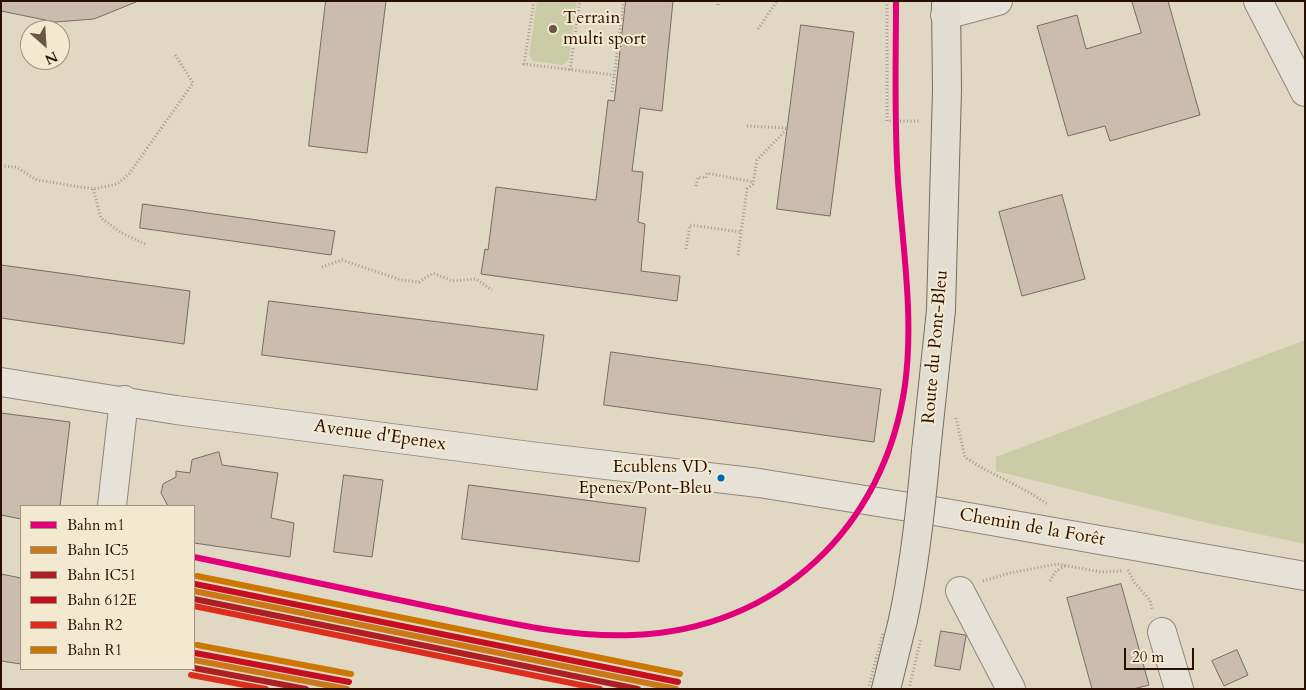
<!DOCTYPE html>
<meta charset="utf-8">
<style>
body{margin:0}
#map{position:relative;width:1306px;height:690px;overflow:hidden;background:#e0d8c3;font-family:Cardo,serif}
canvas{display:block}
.frame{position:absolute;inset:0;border:2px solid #2b0e02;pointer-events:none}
.legend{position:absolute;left:20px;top:505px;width:175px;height:165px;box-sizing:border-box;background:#f3e9d0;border:1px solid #a3917e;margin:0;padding:6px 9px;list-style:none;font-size:15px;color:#2b0e02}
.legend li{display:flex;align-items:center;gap:10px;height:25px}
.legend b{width:25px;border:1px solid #a3917e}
.north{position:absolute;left:20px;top:20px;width:50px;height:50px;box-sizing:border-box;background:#f3e9d0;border:1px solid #a3917e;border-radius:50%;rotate:154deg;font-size:14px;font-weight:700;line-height:20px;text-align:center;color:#2b0e02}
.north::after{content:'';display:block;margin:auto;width:18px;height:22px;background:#6a5546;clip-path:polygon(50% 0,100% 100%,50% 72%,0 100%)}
.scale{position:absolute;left:1124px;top:648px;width:70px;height:22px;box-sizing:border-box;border:2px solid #2b0e02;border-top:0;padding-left:6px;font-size:15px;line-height:18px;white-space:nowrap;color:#2b0e02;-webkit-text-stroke:4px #f3e9d0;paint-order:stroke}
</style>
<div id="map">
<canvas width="1306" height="690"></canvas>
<div class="frame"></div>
<ul class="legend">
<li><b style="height:6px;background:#e2007a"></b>Bahn m1</li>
<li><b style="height:6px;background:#ca781a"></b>Bahn IC5</li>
<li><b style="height:6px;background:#ad1f23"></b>Bahn IC51</li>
<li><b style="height:6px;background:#c50e1f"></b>Bahn 612E</li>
<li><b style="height:6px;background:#dd2e1d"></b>Bahn R2</li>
<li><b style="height:6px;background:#cb7700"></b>Bahn R1</li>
</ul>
<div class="north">N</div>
<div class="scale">20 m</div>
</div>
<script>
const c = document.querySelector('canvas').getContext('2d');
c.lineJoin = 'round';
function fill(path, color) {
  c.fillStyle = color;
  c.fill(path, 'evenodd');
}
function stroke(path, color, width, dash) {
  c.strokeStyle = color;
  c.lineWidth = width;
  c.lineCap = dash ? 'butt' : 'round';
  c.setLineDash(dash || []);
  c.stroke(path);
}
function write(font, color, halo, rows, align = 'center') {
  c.font = font + ' Cardo,serif';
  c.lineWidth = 4;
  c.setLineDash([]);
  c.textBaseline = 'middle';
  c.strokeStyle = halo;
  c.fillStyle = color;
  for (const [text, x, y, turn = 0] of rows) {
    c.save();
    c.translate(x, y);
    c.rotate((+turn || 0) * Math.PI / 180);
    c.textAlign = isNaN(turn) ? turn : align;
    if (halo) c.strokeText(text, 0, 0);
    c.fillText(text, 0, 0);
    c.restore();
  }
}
const green = new Path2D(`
 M537,1H577V3L569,60L563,65L533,61L529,55Z
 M1305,340V544L1203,522L996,471V457Z`);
const building = new Path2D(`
 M1,1H135L136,2L94,19L55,22L1,11Z
 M326,1H386L367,153L309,146Z
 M626,1H673L662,111L640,108L632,171L643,172L638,222L645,224L641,271L680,276L677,301L481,274L485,249L488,250L496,187L596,200L608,100L614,101Z
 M1132,1H1168L1200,115L1110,141L1105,126L1068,136L1037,26L1077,15L1086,49L1141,33Z
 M801,25L854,32L830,216L777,209Z
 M1062,195L1085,279L1022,296L999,212Z
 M143,204L335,231L331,255L140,228Z
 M1,265L190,291L184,344L1,318Z
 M269,301L544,335L537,390L262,355Z
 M611,352L881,389L874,442L604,405Z
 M1,413L70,422L60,506H21V519L1,515Z
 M219,452L222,465L278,473L271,518L294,523L290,557L194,543V506H168L161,493L163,484L176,477V471L190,473L192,460Z
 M344,475L383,480L372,557L334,552Z
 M469,485L646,508L639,562L462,539Z
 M1,574L21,578V664L1,661Z
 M1121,584L1149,685L1133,689H1092L1067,598Z
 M941,631L965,635L966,636L960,670L935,666Z
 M1237,650L1248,675L1224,686L1212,661Z`);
const path = new Path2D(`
 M534,1L524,64L614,75
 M887,1V121H919
 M718,5V1
 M758,29L777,1
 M570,70L580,1
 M612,92L624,1
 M747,126L788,128
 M1,166L16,167L37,180L93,189L117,184L129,174L193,83L174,53
 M696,186L698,177L706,178L707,173L753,182
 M93,189L101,218L120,232L145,244
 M686,249L690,225L741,232
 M738,255L747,189L753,184L757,160L788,128
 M322,267L342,260L401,280L419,282L433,273L452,281L476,279L492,290
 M956,418L965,457C990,475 1021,485 1047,504
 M1128,570L1134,582L1150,600L1152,609
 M983,581L1010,573L1057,564L1101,572L1122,571
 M1050,581L1056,571L1065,566`);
const minor = new Path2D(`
 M1258,1L1305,92
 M945,15L998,1
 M1,382L176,410L530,456L759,483L940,512L1305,576
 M112,506L124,400
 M960,591L1011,689
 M1162,632L1179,689`);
const major = new Path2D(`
 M926,451L941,310L947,90L946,1
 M886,689L903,620`);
const pathBridge = new Path2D(`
 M868,689L883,634
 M909,689L921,638`);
const majorBridge = new Path2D(`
 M903,620C915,564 921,508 926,451`);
const rail1 = new Path2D(`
 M194,557C275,574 356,591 437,608C501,621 567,638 633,635C777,630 885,527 905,385C914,318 903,249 898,181C894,121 896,61 896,1`);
const rail2 = new Path2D(`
 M194,591L676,689
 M194,660L347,689`);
const rail3 = new Path2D(`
 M194,599L638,689
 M194,668L306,689`);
const rail4 = new Path2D(`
 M195,584L678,682
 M195,653L349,682`);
const rail5 = new Path2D(`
 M194,606L600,689
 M191,675L266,689`);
const rail6 = new Path2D(`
 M197,576L680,674
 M197,645L351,674`);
const markers = [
 [553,29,5,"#6a5546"],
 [721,478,4.5,"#0065bd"]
];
const busNames = [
 ["Ecublens VD,",712,468],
 ["Epenex/Pont-Bleu",712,489]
];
const poiNames = [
 ["Terrain",563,19],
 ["multi sport",563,40]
];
const streetNames = [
 ["Route du Pont-Bleu",936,347,-85],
 ["Avenue d'Epenex",380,436,8],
 ["Chemin de la Forêt",1032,528,10]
];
fill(green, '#c9cca7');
fill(building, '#ccbcae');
stroke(building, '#756c60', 1);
stroke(minor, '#8f8779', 30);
stroke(major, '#756c60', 30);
stroke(path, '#a29c93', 3, [1, 2.5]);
stroke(minor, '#e7e2d7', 28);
stroke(major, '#e2ddd1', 28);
stroke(majorBridge, '#756c60', 30, []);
stroke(pathBridge, '#a29c93', 3, [1, 2.5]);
stroke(majorBridge, '#e2ddd1', 28);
stroke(rail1, '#e2007a', 6);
stroke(rail2, '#ca781a', 6);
stroke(rail3, '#ad1f23', 6);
stroke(rail4, '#c50e1f', 6);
stroke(rail5, '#dd2e1d', 6);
stroke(rail6, '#cb7700', 6);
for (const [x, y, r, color] of markers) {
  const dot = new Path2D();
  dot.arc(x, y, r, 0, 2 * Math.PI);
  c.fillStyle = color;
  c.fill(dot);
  stroke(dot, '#f3e9d0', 2);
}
write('17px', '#2b0e02', '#f3e9d0', busNames, 'right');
write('18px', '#2b0e02', '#f3e9d0', poiNames, 'left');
write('18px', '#2b0e02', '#f3e9d0', streetNames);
</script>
